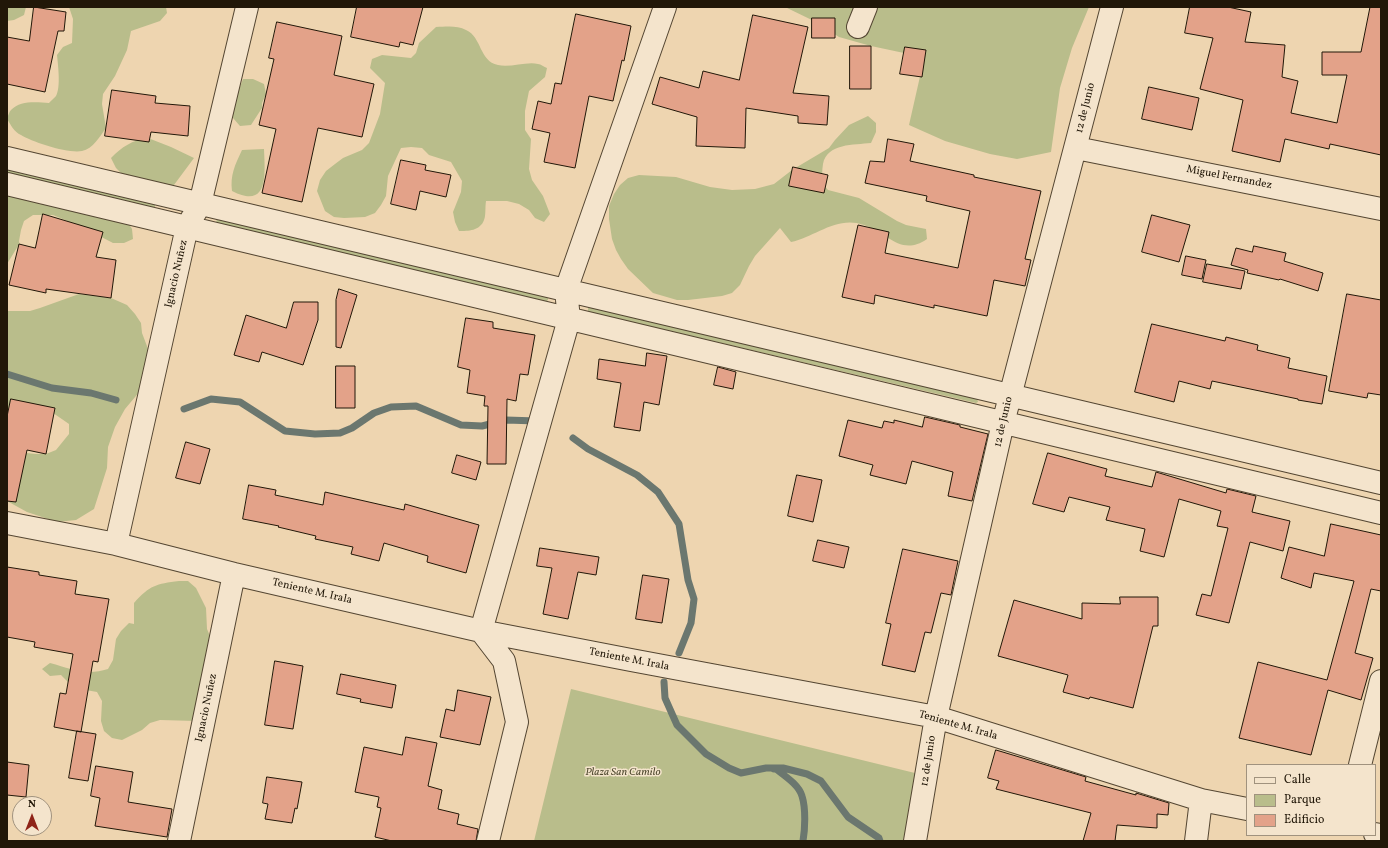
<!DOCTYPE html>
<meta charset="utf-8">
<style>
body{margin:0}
#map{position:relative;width:1388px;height:848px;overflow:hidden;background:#eed5b0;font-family:Vollkorn,serif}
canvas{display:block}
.frame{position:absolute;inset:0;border:8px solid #211708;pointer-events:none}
.legend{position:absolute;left:1246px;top:764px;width:130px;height:72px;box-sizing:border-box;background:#f4e4cc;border:1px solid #a0927e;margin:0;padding:5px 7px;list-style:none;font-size:12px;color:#211708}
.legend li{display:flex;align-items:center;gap:8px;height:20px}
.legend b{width:20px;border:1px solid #a0927e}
.north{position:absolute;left:12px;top:796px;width:40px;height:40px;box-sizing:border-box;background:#f4e4cc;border:1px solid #a0927e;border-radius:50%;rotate:0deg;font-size:11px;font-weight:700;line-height:16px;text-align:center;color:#211708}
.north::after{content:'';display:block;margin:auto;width:14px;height:18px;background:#8f2418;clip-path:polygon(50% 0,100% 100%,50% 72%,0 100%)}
</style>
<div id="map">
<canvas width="1388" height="848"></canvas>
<div class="frame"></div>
<ul class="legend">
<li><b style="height:5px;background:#f4e4cc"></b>Calle</li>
<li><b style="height:11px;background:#b9bd8b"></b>Parque</li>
<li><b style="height:11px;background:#e3a289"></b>Edificio</li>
</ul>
<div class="north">N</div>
</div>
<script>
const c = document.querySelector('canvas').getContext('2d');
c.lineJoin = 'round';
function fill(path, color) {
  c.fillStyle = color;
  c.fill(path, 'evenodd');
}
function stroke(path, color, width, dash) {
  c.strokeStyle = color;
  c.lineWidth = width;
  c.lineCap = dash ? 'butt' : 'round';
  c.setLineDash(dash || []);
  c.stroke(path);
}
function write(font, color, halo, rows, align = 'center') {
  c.font = font + ' Vollkorn,serif';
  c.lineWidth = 3;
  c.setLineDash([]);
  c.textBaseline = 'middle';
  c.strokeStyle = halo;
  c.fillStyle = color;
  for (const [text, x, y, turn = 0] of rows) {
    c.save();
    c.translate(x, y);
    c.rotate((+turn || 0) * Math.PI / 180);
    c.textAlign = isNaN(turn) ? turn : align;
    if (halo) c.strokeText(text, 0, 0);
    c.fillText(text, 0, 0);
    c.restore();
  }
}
const green = new Path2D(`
 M7,7H26L24,15L14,20L7,21Z
 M69,7H166L167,13L160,21L131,31L127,50L115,76L103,94L102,104L106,128C100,136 93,149 82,151C69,154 32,142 21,135C14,132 11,125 7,119C8,116 9,112 11,110C20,100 37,102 49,103C51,101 54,98 56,96C61,87 58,65 57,55L63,47L72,43L73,19Z
 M785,7H1089L1072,48L1060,88L1051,152L1017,159L990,154L945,141L909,125L926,50L904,53L871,46L839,37L816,22Z
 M436,27C445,27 457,25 466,30C482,37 479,61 498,65C510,68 527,61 538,64C541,64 544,67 547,68L545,77L529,91L525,111V130L531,139L529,169L532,180L543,196L550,214L544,222L535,218L529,210L519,204L507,201H486C485,207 486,216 484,220C480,231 468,231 459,231L455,222L453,212L461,192L462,181L451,162L429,155L422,148L411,147L401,148L388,176L386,196L381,205L375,213L365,217L344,218L334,217L325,211L317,191L320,180L326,171L335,164L343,158L362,150L369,143L380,114L385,83L370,68L372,59L382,55L411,58L416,53L419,43Z
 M243,79H253L264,84L266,94L262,103V108L251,125L240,126L233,118L232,108Z
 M868,116L876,123V132L871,143C854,145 827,143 823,164C822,170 822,177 822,183L828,190L859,198L897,221L906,225L926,229L927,239C901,257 888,233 864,225C837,215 815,237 791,242L780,228L755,256L749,266L740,285L732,293L722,296L688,300H677L653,293L628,269L621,259L616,250L612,239L609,219V206L614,194L620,185L628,178L639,175L676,177L710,187L732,190L755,189L774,184L792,170L829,148L835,140L849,125Z
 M148,138L171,147L194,158L171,189L131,183L116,168L111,158C122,147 132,140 148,138Z
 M264,149C265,174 269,210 232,191C230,175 235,165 242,150Z
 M7,168L155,204V208L154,209L7,175Z
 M7,182L11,185L26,200L36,203L91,204L122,212L132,229L133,239L124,243H113L86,229L53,215H33L24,221L21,230L19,241L22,260L13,277L18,246L7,264Z
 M217,218L548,297V300L546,302L216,223Z
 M79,294L111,298L127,305L135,314L141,323L142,333L150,354L146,384L125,409L115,427L108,447L107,468L94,509L76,520L57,522L27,512L7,501V459L26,453L36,454H46L56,450L69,434V424L43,406L14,407L7,409V311H30L40,308Z
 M591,306L977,398L978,402L976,403L590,312H588V308Z
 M179,581H188L196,588L206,608L207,629L219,657L196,721L160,720L150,723L142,730L122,740L112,738L104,731L101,721L102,701L97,692L86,690H76L61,675L50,676L42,669L50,663C72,669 86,676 108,669L113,660L116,639L121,631L129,623L134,624V603C150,585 156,584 179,581Z
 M571,689L919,774L903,841H534Z`);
const stream = new Path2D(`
 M7,374L52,388L91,393L116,400
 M184,409L211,399L240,402L285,431L315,434L340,433L352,428L374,413L391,407L416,406L461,425L482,426L506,420L537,421
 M573,438L588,449L637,475L658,492L679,524L688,580L694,599L691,623L679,653
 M664,682L665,698L677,725L706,754L729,768L741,773L766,768H783L807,774L821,781L848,817L879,838L880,841
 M774,769H776C785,776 799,785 802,796C806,809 805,829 803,841`);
const building = new Path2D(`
 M34,7L66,12L64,31H58L45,92L7,84V37L29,41Z
 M357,7H423L413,45L400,42L399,47L351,37Z
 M1190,7H1228L1251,12L1245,42L1285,45L1282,77L1298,81L1291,113L1337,123L1347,75H1322V52H1361L1370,7H1381V155L1330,144L1329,149L1285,139L1280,162L1232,151L1243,100L1200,89L1213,38L1185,33Z
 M576,14L631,26L624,61L622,60L613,101L589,96L575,168L544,162L550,133L532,129L538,101L551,104L555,83L561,84Z
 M753,15L808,27L793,93L829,96L827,125L798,123V116L746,108L745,148L696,146L697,117L652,104L660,77L699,88L703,71L739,80Z
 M812,18H835V38H812Z
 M277,22L342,36L334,75L374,84L362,137L318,128L302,202L262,193L276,129L259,125L274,59L269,58Z
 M850,46H871V89H850Z
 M905,47L926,50L922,77L900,74Z
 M1149,87L1199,98L1192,130L1142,119Z
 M112,90L156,96L155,103L190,106L188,136L151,132L149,142L105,136Z
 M888,139L914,144L910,161L974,175V177L1041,191L1025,259L1031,260L1025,286L994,280L987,316L934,305V308L875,295L874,304L842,297L858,225L889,232L885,253L958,268L970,211L926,201L927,196L865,183L870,161L884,162Z
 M401,160L426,165L425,170L451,175L446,197L420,191L416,210L391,204Z
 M793,167L828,175L824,193L789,186Z
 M43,214L103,232L96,257L116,260L111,298L46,289V293L9,285L19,244L35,248Z
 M1152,215L1190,225L1179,262L1142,252Z
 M1254,246L1286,253L1284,261L1323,273L1318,291L1280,279L1279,280L1247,273L1248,270L1231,265L1236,248L1252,252Z
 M1186,256L1206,260L1202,279L1182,275Z
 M1207,264L1245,271L1241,289L1203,282Z
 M339,289L357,295L341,348L336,347V300Z
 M1347,294L1381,300V395L1368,393L1367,398L1329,391Z
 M294,302H318V320L303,365L262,352L259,362L234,355L246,315L286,328Z
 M466,318L493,322V328L535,335L528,375L520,374L516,401L507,399L506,464H487L488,406H484L485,396L467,393L470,370L458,367Z
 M1152,324L1225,341L1226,337L1258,345L1257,350L1290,358L1288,368L1327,376L1322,404L1298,400V399L1212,381L1210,389L1179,381L1174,402L1135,392Z
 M647,353L667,356L659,405L644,402L640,431L614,427L621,383L597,379L599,359L645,366Z
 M336,366H355V408H336Z
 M718,367L736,372L733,389L714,385Z
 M11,399L55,408L46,454L27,450L16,502L7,501V417Z
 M925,417L960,425V427L988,434L972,501L948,496L953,472L912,461L906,484L870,475L873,465L839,456L848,420L882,428L884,421L894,423V420L922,427Z
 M186,442L210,449L200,484L176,478Z
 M1048,453L1107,469L1105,476L1152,487L1156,472L1226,493L1227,489L1256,496L1252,512L1290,521L1283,551L1250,542L1229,623L1196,615L1202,594L1211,596L1228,528L1217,526L1221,511L1179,499L1164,557L1140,551L1145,529L1106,520L1110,507L1069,497L1064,512L1033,504Z
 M457,455L481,462L476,480L452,473Z
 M797,475L822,480L813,522L788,516Z
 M249,485L276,490L275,495L323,505L325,492L404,510L405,504L479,525L466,573L427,562L428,556L384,543L379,561L351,554L353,547L315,539L316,536L278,527L279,526L243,519Z
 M1331,524L1381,535V591L1371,589L1355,653L1373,658L1361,700L1328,690L1311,755L1239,738L1258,662L1327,680L1354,581L1314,573L1311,588L1281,578L1289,547L1324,556Z
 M818,540L849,547L844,568L813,561Z
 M540,548L599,557L596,575L578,572L568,619L543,614L552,568L537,566Z
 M903,549L958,561L951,595L941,593L931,633L925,632L915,672L882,665L891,624L886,623Z
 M7,567L39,572V575L77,581L75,594L109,599L98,662L93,661L81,732L54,727L60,693L66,694L73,654L34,647L35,642L7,637Z
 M643,575L669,579L662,623L636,619Z
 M1120,597H1158V626H1153L1133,708L1090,697L1089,699L1063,692L1068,675L998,656L1014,600L1082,619V603L1120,604Z
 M275,661L303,666L293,729L265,725Z
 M341,674L396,685L392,708L360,702L361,699L337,694Z
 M458,690L491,697L480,745L440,737L446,709L454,711Z
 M77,731L96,734L88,781L69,778Z
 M406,737L437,743L428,786L442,790L438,809L459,814L457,824L478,829L476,841H392L375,837L381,808L377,807L379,797L355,792L364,747L402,755Z
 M996,750L1086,777L1085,781L1136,795V793L1169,803L1168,815L1157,814V828L1117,825L1115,841H1083L1091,813L996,789L999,781L988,778Z
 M7,762L29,765L26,797L7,795Z
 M96,766L133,772L128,802L172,809L167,837L95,826L100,798L91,796Z
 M267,777L302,782L297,809L295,808L292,823L265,819L268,804L263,803Z`);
const minor = new Path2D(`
 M858,27L866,7
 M1076,148L1381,209
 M7,158L1381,483
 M7,184L1381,513
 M7,523L116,544L234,574L481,631L631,660L936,717L1201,800L1247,809
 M116,544L187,227L200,204L247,7
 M1360,765L1381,681
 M1375,834L1381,835
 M179,841L234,574
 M488,841L517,722L504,661L481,631L569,319L566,290L665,7
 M915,841L936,717L1003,423L1112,7
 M1196,841L1201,800`);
const streetNames = [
 ["12 de Junio",1086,108,-76],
 ["Miguel Fernandez",1229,178,11],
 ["Ignacio Nuñez",177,274,-77],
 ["12 de Junio",1004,422,-77],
 ["Teniente M. Irala",312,592,13],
 ["Teniente M. Irala",629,660,11],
 ["Ignacio Nuñez",207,708,-78],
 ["Teniente M. Irala",958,726,16],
 ["12 de Junio",929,761,-81]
];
const parkNames = [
 ["Plaza San Camilo",623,773]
];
fill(green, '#b9bd8b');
stroke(stream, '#6b776f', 7);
fill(building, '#e3a289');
stroke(building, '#211708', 1);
stroke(minor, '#544632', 24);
stroke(minor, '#f4e4cc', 22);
write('11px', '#211708', '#f4e4cc', streetNames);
write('italic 11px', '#4f492f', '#f4e4cc', parkNames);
</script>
